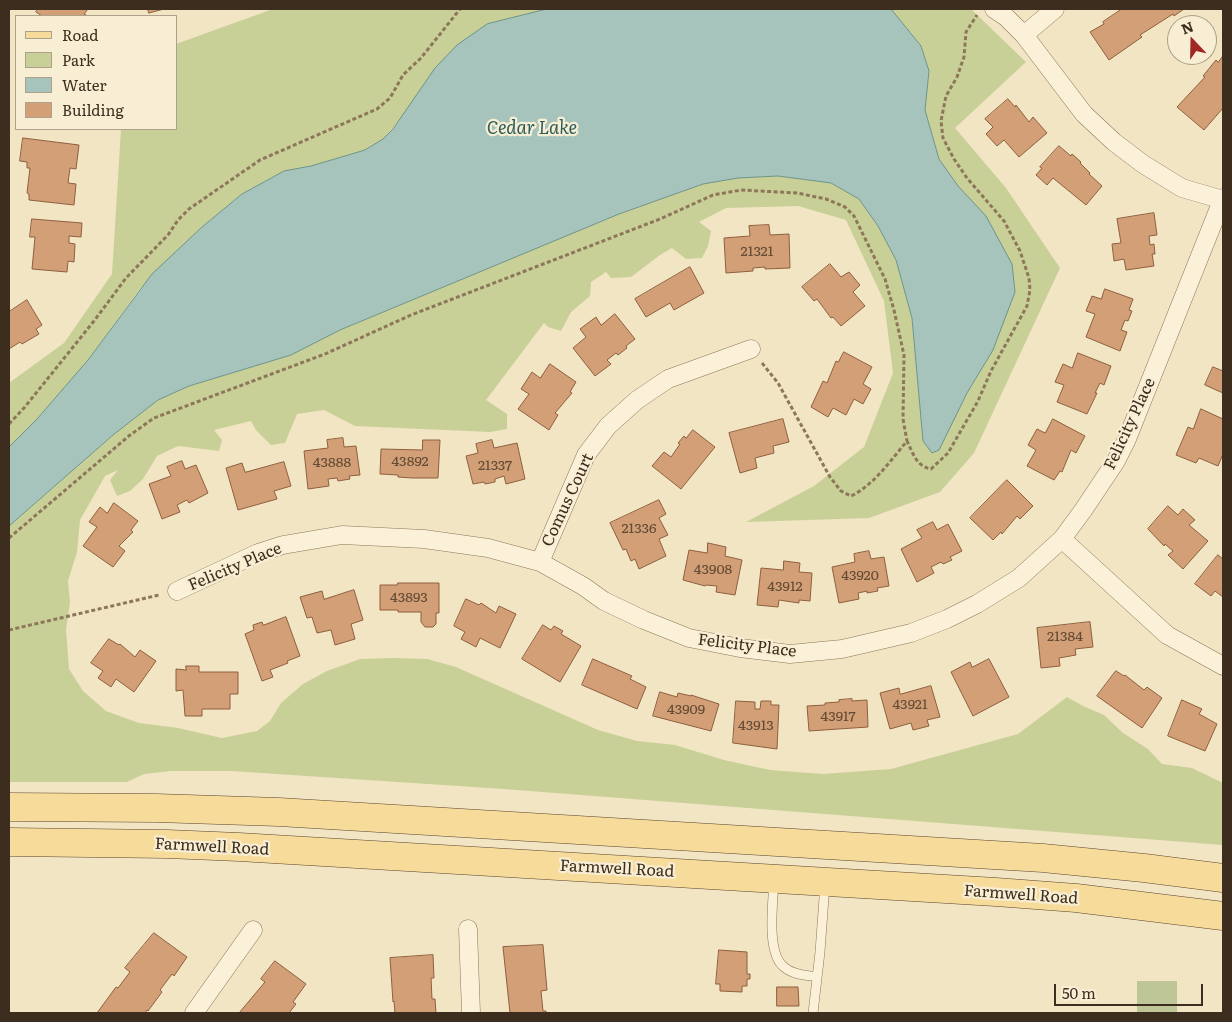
<!DOCTYPE html>
<style>
body{margin:0}
#map{position:relative;width:1232px;height:1022px;overflow:hidden;background:#f1e5c4;font-family:Literata,serif}
canvas{display:block}
.frame{position:absolute;inset:0;border:10px solid #3c2d1e;pointer-events:none}
.legend{position:absolute;left:15px;top:15px;width:162px;height:115px;box-sizing:border-box;background:#f8eed4;border:1px solid #ada18b;margin:0;padding:6px 9px;list-style:none;font-size:15px;color:#3c2d1e}
.legend li{display:flex;align-items:center;gap:10px;height:25px}
.legend b{width:25px;border:1px solid #ada18b}
.north{position:absolute;left:1167px;top:15px;width:50px;height:50px;box-sizing:border-box;background:#f8eed4;border:1px solid #ada18b;border-radius:50%;rotate:339deg;font-size:14px;font-weight:700;line-height:20px;text-align:center;color:#3c2d1e}
.north::after{content:'';display:block;margin:auto;width:18px;height:22px;background:#a02725;clip-path:polygon(50% 0,100% 100%,50% 72%,0 100%)}
.scale{position:absolute;left:1054px;top:984px;width:149px;height:22px;box-sizing:border-box;border:2px solid #3c2d1e;border-top:0;padding-left:6px;font-size:15px;line-height:18px;white-space:nowrap;color:#3c2d1e;-webkit-text-stroke:4px #f8eed4;paint-order:stroke}
</style>
<div id="map">
<canvas width="1232" height="1022"></canvas>
<div class="frame"></div>
<ul class="legend">
<li><b style="height:6px;background:#f6db9a"></b>Road</li>
<li><b style="height:14px;background:#c8d097"></b>Park</li>
<li><b style="height:14px;background:#a6c4bc"></b>Water</li>
<li><b style="height:14px;background:#d29f77"></b>Building</li>
</ul>
<div class="north">N</div>
<div class="scale">50 m</div>
</div>
<script>
const c = document.querySelector('canvas').getContext('2d');
c.lineJoin = 'round';
function fill(path, color) {
  c.fillStyle = color;
  c.fill(path, 'evenodd');
}
function stroke(path, color, width, dash) {
  c.strokeStyle = color;
  c.lineWidth = width;
  c.lineCap = dash ? 'butt' : 'round';
  c.setLineDash(dash || []);
  c.stroke(path);
}
function write(font, color, halo, rows, align = 'center') {
  c.font = font + ' Literata,serif';
  c.lineWidth = 4.5;
  c.setLineDash([]);
  c.textBaseline = 'middle';
  c.strokeStyle = halo;
  c.fillStyle = color;
  for (const [text, x, y, turn = 0] of rows) {
    c.save();
    c.translate(x, y);
    c.rotate((+turn || 0) * Math.PI / 180);
    c.textAlign = isNaN(turn) ? turn : align;
    if (halo) c.strokeText(text, 0, 0);
    c.fillText(text, 0, 0);
    c.restore();
  }
}
const green = new Path2D(`
 M273,9H547L487,24L383,139L365,150L311,166L284,171L242,194L202,227L139,290L88,360L37,419L9,447V383L64,343L112,274L121,129H176V44Z
 M891,9H971L1026,62L955,128L1006,188L1060,268L974,453L940,492L869,518L746,522L814,486L864,447L893,373L884,301L846,220L798,206L726,208L699,222L711,231L708,246L702,258L686,259L672,248L660,255L631,277L611,278L606,272L591,282L590,296L571,312L561,331L548,327L544,323L486,400L507,414V429L490,432L355,426L324,410L297,414L285,443L271,445L256,430L251,421L214,430L222,440L219,451L178,446L157,456L143,479L130,491L117,496L110,480L118,470L105,476L80,520L77,552L68,581L70,603L66,629L69,669L83,691L106,711L139,723L178,728L222,738L257,731L270,721L281,703L303,684L327,671L360,659L394,658L427,659L456,667L598,730L637,741L675,745L724,760L770,770L823,774L891,769L1018,734L1067,697L1083,706L1104,715L1123,733L1148,749L1162,764L1192,768L1223,783V845L504,789L231,771H171L144,774L127,782H9V526L113,435L158,400L189,386L291,355L340,330L619,214L703,184L738,178L778,176L831,183L859,199L878,226L896,260L912,318L923,441L967,393L993,350L958,186L939,159L925,110L929,71L921,46Z`);
const cemetery = new Path2D(`
 M1137,981H1177V1013H1137Z`);
const water = new Path2D(`
 M547,9H891L921,46L929,71L925,110L939,159L958,186L986,216L1012,264L1015,292L993,350L967,393L939,450L932,453L923,441L912,318L896,260L878,226L859,199L831,183L778,176L738,178L703,184L619,214L340,330L291,355L189,386L158,400L113,435L9,526V447L37,419L88,360L152,274L202,227L242,194L284,171L311,166L365,150L383,139L393,129L435,68L457,45L487,24Z`);
const building = new Path2D(`
 M38,9H88L84,14L88,16H42L36,12Z
 M148,9H164L149,13Z
 M1122,9H1184L1174,16L1173,14L1140,35L1142,37L1109,60L1090,32L1104,24L1103,22Z
 M1223,56V108L1204,130L1177,107L1205,77L1203,76L1216,60L1218,62Z
 M1008,99L1015,107L1016,105L1029,122L1033,117L1047,133L1019,157L1004,140L997,146L986,134L993,127L985,119Z
 M23,138L79,145L76,169L70,168L68,183L76,184L74,205L29,200V194L27,193L30,168H27V162L20,161Z
 M1059,146L1071,156L1072,154L1081,162L1080,163L1090,173L1089,174L1102,186L1086,205L1053,178L1047,185L1036,175L1042,168L1040,167Z
 M1154,213L1157,235L1149,236L1150,245L1154,244L1155,254H1152L1154,266L1126,270L1124,259L1114,261L1112,244L1121,243L1117,219Z
 M32,219L82,223L81,237L69,236V243L75,244L74,262L68,261L67,272L32,269L35,237H30Z
 M769,225L770,235L789,234L790,268L765,269V267L753,268V271L726,273L724,238L750,236L749,226Z
 M830,264L841,277L849,272L860,285L853,292L865,306L841,326L833,317L831,318L817,299L814,301L802,287Z
 M690,267L704,293L674,310L670,303L646,317L635,299Z
 M1105,289L1133,299L1129,310L1132,311L1128,321L1125,320L1121,330L1127,332L1120,351L1086,337L1095,314L1086,311L1092,296L1101,299Z
 M27,300L42,325L36,329L39,334L22,344L20,342L9,349V312Z
 M615,314L635,339L626,346L627,348L618,355L616,353L607,360L611,364L595,376L573,348L586,337L580,329L596,317L601,325Z
 M844,352L872,367L863,384L871,389L863,404L854,399L846,415L833,408L828,417L811,407L823,381L827,383L836,361L838,362Z
 M1078,353L1111,366L1104,385L1100,383L1095,393H1097L1087,414L1057,402L1064,385L1055,382L1063,364L1072,368Z
 M550,364L576,382L570,392L572,393L555,413L558,415L549,430L518,409L529,394L521,389L532,372L540,378Z
 M1213,367L1223,371V393L1205,385Z
 M1201,409L1223,419V454L1218,466L1199,458L1196,463L1176,455L1188,427L1193,429Z
 M783,419L789,442L773,446L774,453L755,458L757,468L740,473L729,433Z
 M1053,419L1085,436L1076,453L1071,450L1062,472L1060,471L1054,480L1027,466L1036,450L1028,445L1037,429L1045,433Z
 M693,430L715,447L681,489L652,466L664,452L671,457L680,444L678,443L684,436L686,438Z
 M343,438L344,447L356,446L360,475L349,476L350,479L338,481L337,478L328,479L329,486L308,489L304,451L328,448L327,440Z
 M423,440H440L438,478H412L398,477V475L380,474L381,449L422,450Z
 M492,440L494,448L517,443L525,479L506,484L504,476L495,479V482L485,484L484,482L473,484L466,456L478,453L476,444Z
 M182,461L185,469L196,465L208,493L189,503L187,500L177,505L180,512L162,519L149,484L171,476L167,467Z
 M284,462L291,486L274,491L277,499L238,510L226,468L242,463L245,472Z
 M1007,480L1033,506L1020,519L1017,516L1002,534L1001,532L993,540L970,518Z
 M659,500L666,514L659,518L668,535L659,539L666,556L639,569L635,559L631,561L626,549L623,550L610,523Z
 M114,503L138,521L131,530L133,532L119,546L125,551L113,567L83,546L97,527L89,522L100,507L107,513Z
 M1168,506L1178,515L1183,509L1195,520L1189,525L1208,541L1183,569L1168,555L1173,551L1165,544L1164,546L1148,529Z
 M933,522L937,530L948,524L962,551L950,557L952,560L943,564L941,562L931,567L934,573L917,582L901,549L922,538L917,530Z
 M708,543L726,547L725,556L742,560L735,595L716,592L717,586L706,585L705,586L683,580L689,550L707,553Z
 M869,551L871,559L884,557L889,586L877,588L878,591L867,593V591L858,593L859,599L839,603L832,567L855,562L854,554Z
 M1218,555L1223,559V597L1215,591L1211,596L1195,584Z
 M784,561L800,563L799,572L812,573L810,601L799,600V603L779,600L778,607L757,605L761,568L783,570Z
 M398,583H439V613H436V624L433,627H425L421,622V612H398V610H380V585H397Z
 M354,590L363,620L351,624L355,639L335,645L331,630L317,633L312,617L307,618L300,597L322,591L324,599Z
 M466,599L479,605L481,603L496,613L499,606L516,614L500,648L480,638L476,647L461,639L465,632L454,626Z
 M286,617L300,656L287,661L288,663L270,670L273,677L262,681L245,634L254,630L253,625L262,622L263,625Z
 M1090,622L1093,647L1075,649L1076,655L1059,658L1060,666L1041,668L1037,628Z
 M543,625L551,630L554,626L563,631L561,634L581,646L560,682L522,659Z
 M109,639L119,645L120,644L135,657L140,650L156,661L134,692L116,679L111,687L98,678L103,671L91,663Z
 M593,659L632,676L630,679L646,687L637,709L582,685Z
 M989,659L1009,697L973,716L951,672L970,662L972,667Z
 M186,666H199V672H238V694H230V709H202V716H185L183,690L176,691V669L186,670Z
 M1116,671L1124,676L1125,675L1144,690L1147,687L1162,698L1142,728L1097,696Z
 M931,686L940,717L927,720L929,726L913,730L911,723L890,729L880,693L899,688L900,694Z
 M660,692L677,697L678,693L691,696V695L719,704L711,731L653,716Z
 M852,699V701L867,700L868,727L809,731L807,706L825,705V703L839,702V700Z
 M1182,700L1202,709L1199,714L1217,724L1205,751L1168,736Z
 M736,701L755,702V709H760L761,701H771V705H779L777,749L733,743Z
 M154,933L187,957L174,976L172,974L160,990L162,992L148,1011L147,1010L145,1013H97L116,987L118,988L130,972L125,968Z
 M543,945L547,990L541,991L543,1011H546V1013H507H510L503,947Z
 M719,950L747,952V974H750V979H747V986H742V992L720,991V984H716Z
 M433,955L434,978H431L432,999H435L436,1013H395L394,1001L393,1002L390,958Z
 M275,961L306,984L293,1002L296,1004L289,1013H239L265,982L261,979Z
 M777,987H798L799,1006H777Z`);
const path = new Path2D(`
 M762,363L778,383L830,477L841,491L851,496C874,485 891,460 907,441C913,453 916,466 931,469L948,453L978,401L991,371L1027,306L1030,290L1029,278L1020,251L1004,221L967,178L954,159L943,138L941,121L946,96L957,77L964,57L966,32L977,15
 M9,424L24,408L94,321L126,278L168,235L178,220L189,209L260,160L377,109L390,98L403,75L421,58L460,9
 M9,538L130,435L154,418L325,354L411,315L660,219L713,195L741,190L797,193L826,199L845,207L854,216L885,279L894,310L904,355L903,419L907,441
 M9,630L159,595`);
const service = new Path2D(`
 M774,881C773,903 766,953 784,967C793,975 806,975 817,977
 M813,1013L820,952L825,884`);
const minor = new Path2D(`
 M994,9L1006,17L1024,35L1084,114L1114,142L1143,164L1182,188L1223,200
 M1024,35L1055,9
 M1062,539L1167,635L1223,666
 M540,562L586,455L608,426L637,400L668,379L751,349
 M177,591L258,553L283,545L342,535L424,539L488,548L540,562L583,586L604,601L644,620L689,638L740,648L790,654L842,649L911,633L947,619L977,604L1019,578L1062,539L1084,509L1116,461L1127,439L1223,198
 M468,929L471,1013
 M194,1013L253,930`);
const primary = new Path2D(`
 M9,807L156,808L279,812L1043,858L1144,868L1223,878
 M9,842L167,844L239,847L996,892L1076,898L1223,916`);
const numberNames = [
 ["21321",757,252],
 ["43892",410,462],
 ["43888",332,463],
 ["21337",495,466],
 ["21336",639,529],
 ["43908",713,570],
 ["43920",860,576],
 ["43912",785,587],
 ["43893",409,598],
 ["21384",1065,637],
 ["43921",910,705],
 ["43909",686,710],
 ["43917",838,717],
 ["43913",756,726]
];
const streetNames = [
 ["Felicity Place",1130,424,-65],
 ["Comus Court",568,500,-65],
 ["Felicity Place",235,567,-23],
 ["Felicity Place",747,646,7],
 ["Farmwell Road",212,847,3],
 ["Farmwell Road",617,869,3],
 ["Farmwell Road",1021,895,4]
];
const waterNames = [
 ["Cedar Lake",532,129]
];
fill(green, '#c8d097');
fill(cemetery, '#bec596');
fill(water, '#a6c4bc');
stroke(water, '#6c938a', 1);
fill(building, '#d29f77');
stroke(building, '#8e5f3d', 1);
stroke(service, '#8d7659', 10);
stroke(minor, '#8d7659', 19);
stroke(primary, '#5b442d', 29);
stroke(path, '#8d7659', 3, [4, 2.5]);
stroke(service, '#fbf1d8', 9);
stroke(minor, '#fbf1d8', 18);
stroke(primary, '#f6db9a', 28);
write('14px', '#624a34', null, numberNames);
write('16px', '#3c2d1e', '#f8eed4', streetNames);
write('italic 18px', '#2c5d5b', '#f8eed4', waterNames);
</script>
